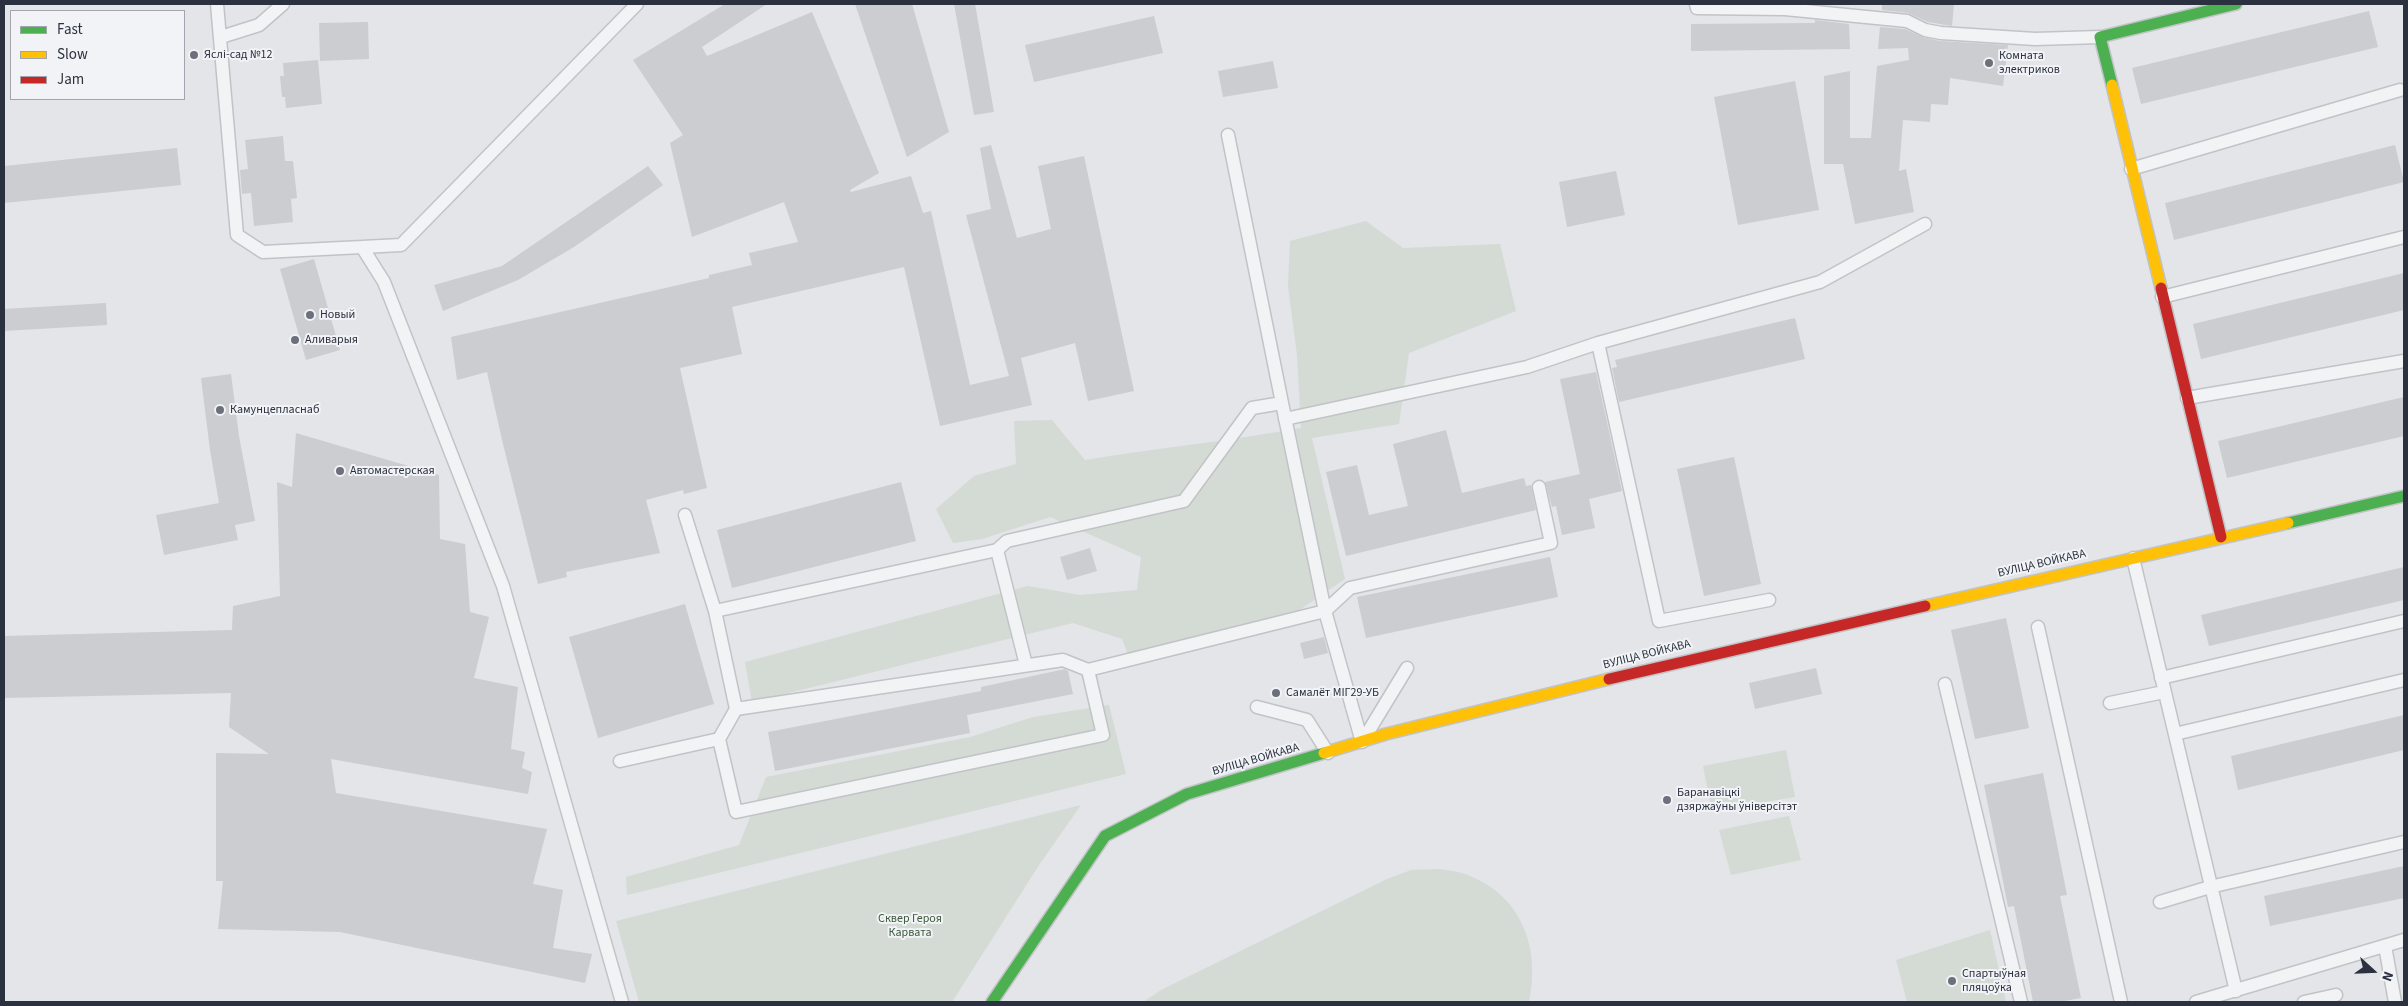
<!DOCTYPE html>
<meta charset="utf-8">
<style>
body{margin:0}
#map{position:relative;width:2408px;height:1006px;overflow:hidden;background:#e3e5e8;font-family:"Source Sans 3",sans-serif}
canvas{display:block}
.frame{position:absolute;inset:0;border:5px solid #2b313f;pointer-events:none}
.legend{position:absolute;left:10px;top:10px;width:175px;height:90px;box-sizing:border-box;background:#f1f3f6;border:1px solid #a2a5ad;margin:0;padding:6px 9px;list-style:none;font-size:15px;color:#2b313f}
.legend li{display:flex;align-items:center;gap:10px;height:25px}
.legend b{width:25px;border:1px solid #a2a5ad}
.north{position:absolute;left:2348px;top:946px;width:50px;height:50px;-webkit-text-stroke:4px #f1f3f6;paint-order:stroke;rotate:110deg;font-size:14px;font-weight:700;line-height:20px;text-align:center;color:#2b313f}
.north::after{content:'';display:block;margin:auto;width:18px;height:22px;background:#2b313f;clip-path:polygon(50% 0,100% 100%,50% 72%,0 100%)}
</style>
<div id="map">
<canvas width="2408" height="1006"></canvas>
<div class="frame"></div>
<ul class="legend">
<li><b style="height:6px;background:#4caf50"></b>Fast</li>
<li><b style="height:6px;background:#ffc107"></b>Slow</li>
<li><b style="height:6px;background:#c62828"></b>Jam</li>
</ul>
<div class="north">N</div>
</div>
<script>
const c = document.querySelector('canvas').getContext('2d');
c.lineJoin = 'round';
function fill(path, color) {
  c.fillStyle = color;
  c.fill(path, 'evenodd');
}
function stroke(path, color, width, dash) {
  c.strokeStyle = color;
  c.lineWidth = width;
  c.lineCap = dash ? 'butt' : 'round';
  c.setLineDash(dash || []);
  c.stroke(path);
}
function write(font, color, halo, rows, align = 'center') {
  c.font = font + ' "Source Sans 3",sans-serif';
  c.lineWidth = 4;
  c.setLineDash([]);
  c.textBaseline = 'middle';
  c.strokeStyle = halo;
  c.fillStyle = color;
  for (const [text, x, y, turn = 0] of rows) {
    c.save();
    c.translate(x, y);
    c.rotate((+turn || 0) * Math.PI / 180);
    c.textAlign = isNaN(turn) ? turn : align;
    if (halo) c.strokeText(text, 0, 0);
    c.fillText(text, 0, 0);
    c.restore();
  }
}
const green = new Path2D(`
 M1366,221L1403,248L1500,244L1516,311L1409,353L1399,424L1312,438L1345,579L1282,622L1130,659L1122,639L1073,623L752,702L745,662L1028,586L1080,595L1137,590L1141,557L1050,517L982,539L953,543L936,509L974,476L1016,464L1014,421L1052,420L1085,460C1157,448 1229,441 1301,428L1297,355L1288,286L1290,241Z
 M1109,705L1126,774L627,895L626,877L739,845L766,777L970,737L1033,717Z
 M1786,750L1795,797L1712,811L1703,766Z
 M1081,805L1039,865L952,1002H639L616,921Z
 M1789,816L1801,860L1731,875L1719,830Z
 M1438,869C1447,870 1456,871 1465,874C1521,894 1541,947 1529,1002H1143L1161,990L1387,879L1411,870Z
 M1990,930L2006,1002H1907L1896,960Z`);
const building = new Path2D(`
 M725,4H767L702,47L707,56L812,12L879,173L850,190L851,192L911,176L923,213L931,211L970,385L1009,376L966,215L991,209L980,148L991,145L1017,238L1051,229L1038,166L1084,156L1134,391L1088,401L1075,343L1021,358L1032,405L940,426L904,267L732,307L742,354L680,368L707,488L684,494L683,490L646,500L660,553L566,572L567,577L538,584L502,440L487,372L457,380L451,337L709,278V275L752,265L749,253L798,242L784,202L692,237L670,143L683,135L633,60Z
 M855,4H912L949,132L907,157Z
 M954,4H975L994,112L974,115Z
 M1882,4H1954L1952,26L1928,22L1908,13L1882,10Z
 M2369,11L2378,47L2141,104L2132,68Z
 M1154,16L1163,53L1034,82L1025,45Z
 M1815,20L1849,24L1850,49L1691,51V24L1815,23Z
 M368,22L369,59L320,61L319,23Z
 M1880,27L1905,29L1922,37L1940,41L2008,45L2003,86L1950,78L1948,105L1931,104L1930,122L1903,120L1899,171L1906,169L1914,212L1855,224L1843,164H1824V76L1850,71V138H1871L1877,66L1909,60L1908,48L1878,49Z
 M318,60L322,104L286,108L285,97H282L280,76H284L283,63Z
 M1273,61L1278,88L1223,97L1218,71Z
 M1795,81L1819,210L1738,225L1714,97Z
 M283,136L285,161H293L297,198L291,199L293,222L254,226L251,193L242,194L240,170L248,169L245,140Z
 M2395,145L2404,182L2174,240L2165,203Z
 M177,148L181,185L4,203V166Z
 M648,166L663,185L574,247L518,280L443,311L434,285L502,266Z
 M1616,171L1625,215L1567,227L1559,182Z
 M314,259L340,350L306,360L280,269Z
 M2404,273V310L2201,359L2193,324Z
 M106,303L107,325L4,331V309Z
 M1795,318L1805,359L1619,402L1612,368L1617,367L1615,360Z
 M1596,372L1622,491L1589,499L1595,528L1562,535L1556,506L1552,507L1545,482L1580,474L1560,379Z
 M231,374L239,436L255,521L235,525L238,540L164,555L156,515L219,503L210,450L201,378Z
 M2404,397V436L2227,478L2218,441Z
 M1446,430L1462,493L1524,478L1526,486L1531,485L1536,510L1346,556L1326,472L1357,465L1369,515L1408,506L1393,444Z
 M296,433L439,475L440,539L465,544L470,612L489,617L474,678L518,687L511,749L525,752L522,768L532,772L528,794L331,759L336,793L547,829L533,884L563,890L553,948L592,954L585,983L340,932L218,929L223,881H216V753L269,754L229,727L231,693L4,698V636L232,630L233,606L280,596L277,482L292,487Z
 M1734,457L1761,584L1704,596L1677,469Z
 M901,482L916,541L732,588L717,530Z
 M1090,548L1097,571L1067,580L1060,557Z
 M1550,557L1558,597L1366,638L1357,597Z
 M2404,567V600L2209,646L2201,615Z
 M685,604L714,704L598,738L569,637Z
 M2006,618L2029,728L1975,739L1951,630Z
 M1324,637L1328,653L1304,659L1300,643Z
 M1816,668L1822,694L1755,709L1749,683Z
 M1065,669L1068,671L1073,694L967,715L970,733L775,771L768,732L981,691V687Z
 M2404,715V750L2238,790L2231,756Z
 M2043,773L2067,895L2060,896L2081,998L2059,1002H2033L2014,906L2008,907L1984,785Z
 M2404,866V898L2270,926L2264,896Z`);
const lane = new Path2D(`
 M217,4L237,235L263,252L362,247L384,282L503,586L622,1002
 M1696,4L1697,8L1785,9L1907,21L1925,30L1941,33L2035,39L2100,37
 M221,37L259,25L283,4
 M1228,135L1282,403
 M2131,169L2400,90
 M362,247L401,245L637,4
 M2162,297L2404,237
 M1598,343L1820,282L1925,224
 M2187,398L2404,361
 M1285,419L1527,367L1598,343L1659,621L1769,600
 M685,515L715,611L736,709
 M997,550L1026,665
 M2133,558L2236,991
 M715,611L997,550L1007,541L1184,501L1252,408L1282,403L1325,611L1088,670L1063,660L736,709L719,739
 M2038,627L2121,1002
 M1407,668L1362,742L1325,611L1350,588L1551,543L1539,487
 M2161,678L2404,621
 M1945,684L2021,1002
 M2110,703L2164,692
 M1257,707L1307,720L1328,753
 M2175,734L2404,680
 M620,761L719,739L736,812L1103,735L1088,670
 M2160,902L2210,887L2404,842
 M2385,946L2395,1002
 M2196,1002L2404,940
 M2304,1002L2336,995`);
const fast = new Path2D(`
 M2112,85L2100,37L2236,4
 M2288,523L2404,496
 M992,1002L1105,836L1187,794L1324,753`);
const slow = new Path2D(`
 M2112,85L2161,288
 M1925,606L2288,523
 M1324,753L1386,734L1609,679`);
const jam = new Path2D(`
 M2161,288L2221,537
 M1609,679L1925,606`);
const markers = [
 [194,55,5,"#6b707a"],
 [1989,63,5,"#6b707a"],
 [310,315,5,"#6b707a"],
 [295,340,5,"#6b707a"],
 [220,410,5,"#6b707a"],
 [340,471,5,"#6b707a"],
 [1276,693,5,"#6b707a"],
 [1667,800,5,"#6b707a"],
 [1952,981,5,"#6b707a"]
];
const poiNames = [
 ["Яслі-сад №12",204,55],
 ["Комната",1999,56],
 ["электриков",1999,70],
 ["Новый",320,315],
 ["Аливарыя",305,340],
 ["Камунцепласнаб",230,410],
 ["Автомастерская",350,471],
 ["Самалёт МІГ29-УБ",1286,693],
 ["Баранавіцкі",1677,793],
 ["дзяржаўны ўніверсітэт",1677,807],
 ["Спартыўная",1962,974],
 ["пляцоўка",1962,988]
];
const streetNames = [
 ["ВУЛІЦА ВОЙКАВА",2042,564,-13],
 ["ВУЛІЦА ВОЙКАВА",1647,655,-14],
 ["ВУЛІЦА ВОЙКАВА",1256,760,-16]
];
const parkNames = [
 ["Сквер Героя",910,919],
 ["Карвата",910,933]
];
fill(green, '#d3dbd4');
fill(building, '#cbcdd0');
stroke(lane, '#c1c3c6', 15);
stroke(fast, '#c1c3c6', 14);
stroke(slow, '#c1c3c6', 14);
stroke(jam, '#c1c3c6', 14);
stroke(lane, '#f2f3f4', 12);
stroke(fast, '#4caf50', 11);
stroke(slow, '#ffc107', 11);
stroke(jam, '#c62828', 11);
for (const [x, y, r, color] of markers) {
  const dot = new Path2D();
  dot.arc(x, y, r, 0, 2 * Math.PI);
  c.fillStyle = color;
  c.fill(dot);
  stroke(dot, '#f1f3f6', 2);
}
write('12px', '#2b313f', '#f1f3f6', poiNames, 'left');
write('12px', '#2b313f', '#f1f3f6', streetNames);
write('12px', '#3d593a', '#f1f3f6', parkNames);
</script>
